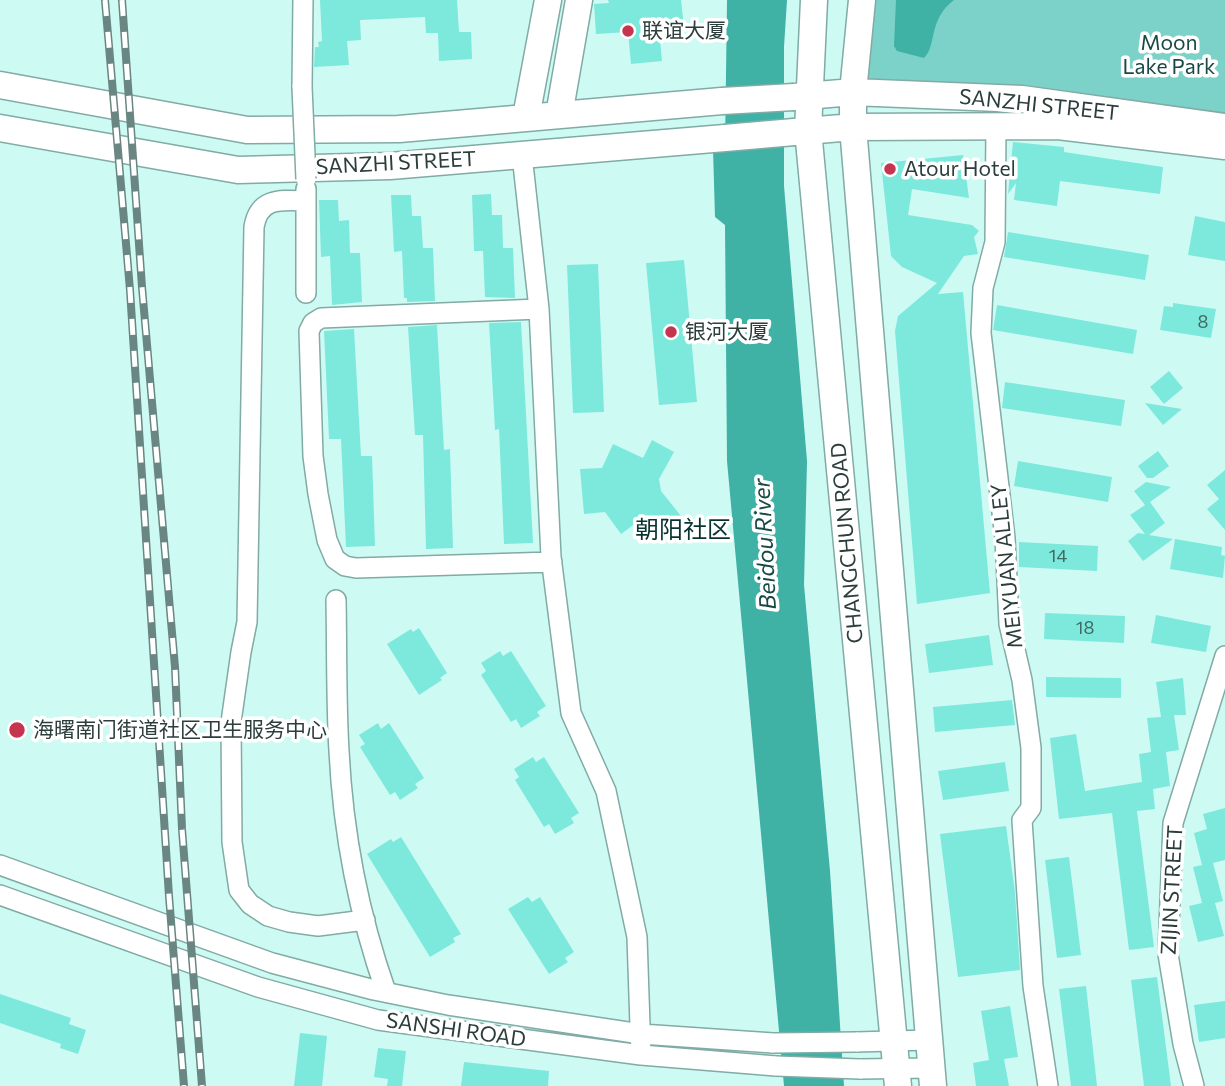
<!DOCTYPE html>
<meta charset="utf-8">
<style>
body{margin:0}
canvas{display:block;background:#cefaf4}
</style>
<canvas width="1225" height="1086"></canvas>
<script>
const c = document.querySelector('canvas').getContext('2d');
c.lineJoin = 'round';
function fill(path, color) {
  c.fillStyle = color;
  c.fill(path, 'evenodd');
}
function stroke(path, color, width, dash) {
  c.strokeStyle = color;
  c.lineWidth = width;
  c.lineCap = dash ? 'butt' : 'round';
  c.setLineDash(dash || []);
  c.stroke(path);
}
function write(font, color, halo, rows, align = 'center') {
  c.font = font + ' Commissioner,"Noto Sans SC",sans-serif';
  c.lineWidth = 7;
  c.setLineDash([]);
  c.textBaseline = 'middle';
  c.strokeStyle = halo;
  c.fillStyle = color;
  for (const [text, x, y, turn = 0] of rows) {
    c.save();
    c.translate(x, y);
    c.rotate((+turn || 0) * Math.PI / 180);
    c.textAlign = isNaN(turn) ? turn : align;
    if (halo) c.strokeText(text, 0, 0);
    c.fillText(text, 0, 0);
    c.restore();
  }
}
const green = new Path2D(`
 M868,0H1225V117L861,81Z`);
const water = new Path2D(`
 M727,0H787L784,47V186L807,461L804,585L830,871L844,1086H784L727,461L725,225L715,217L713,149L725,148Z
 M896,0H954C928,19 937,46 924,58L897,51L894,46Z`);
const building = new Path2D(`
 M320,0H457L459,32H471L472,59L439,61L438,33H426L425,17L360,20L361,40L347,41L349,65L314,67L315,47H319L318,42L322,41Z
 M608,0H681L684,27L659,29L662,61L631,64L628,32L596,34L594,4L609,3Z
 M1013,142L1064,147V152L1163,167L1160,194L1060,181L1057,206L1014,200L1016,183L1008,194Z
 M963,155L969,198L912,189L908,215L972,225L979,231L974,237L978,254L964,256L938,294L963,292L990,593L917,604L895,331L898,316L937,283L902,267L891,256L881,163Z
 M491,194L492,215H502L503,248H513L515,298L485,297L483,251H474L472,195Z
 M391,195H411L412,216H421L423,248H433L435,301L407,302V298H404L402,251L394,252Z
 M319,200H338L339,221L349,220L350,253H360L362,302L332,305L330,256L321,257Z
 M1195,216L1225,222V261L1188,255Z
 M1008,232L1149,255L1145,280L1004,257Z
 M684,260L697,402L659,405L646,263Z
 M598,264L604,412L573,413L567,265Z
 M1173,303L1216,309L1211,338L1160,330L1164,306L1173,307Z
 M997,305L1137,330L1133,354L993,330Z
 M521,322L533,543L504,544L499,429L495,430L489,323Z
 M437,325L444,450L450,449L453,548L426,549L423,435H415L408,327Z
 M354,329L361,456H372L375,546L346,547L341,439H329L324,331Z
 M1169,371L1183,388L1164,404L1150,387Z
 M1005,382L1125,400L1121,426L1002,408Z
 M1145,403L1182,409L1163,425Z
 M652,440L674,452L659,479L661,491L681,516L660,531L647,515L621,534L605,512L584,514L580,469L602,468L613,444L643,458Z
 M1158,451L1169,466L1153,478H1147L1138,466Z
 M1018,461L1112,477L1108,502L1014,486Z
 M1225,470V530L1207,509L1219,499L1207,485Z
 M1146,482L1171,487L1150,502L1165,523L1149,535L1173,539L1143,561L1128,541L1138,533L1145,534L1130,515L1145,505L1134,491Z
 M1175,539L1222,547L1221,555L1225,556L1223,578L1170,569Z
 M1019,542L1098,546L1097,571L1019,567Z
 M1045,613L1125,616L1124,643L1044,639Z
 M1156,615L1211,626L1206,652L1151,643Z
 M419,628L447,673L440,678L442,680L419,695L387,644L411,629L413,632Z
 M989,635L993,665L929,673L925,644Z
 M500,651L503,656L511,651L546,706L537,712L540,716L521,728L516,719L511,722L481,675L486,671L481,663Z
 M1046,677L1121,678V698L1046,697Z
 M1183,678L1186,715H1174L1179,750L1166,752L1170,786L1153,789L1155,809L1137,811L1154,947L1129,950L1112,813L1059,819L1050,738L1076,734L1085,791L1142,782L1139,754L1151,752L1147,718L1161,717L1156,682Z
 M1012,700L1015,725L935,732L933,707Z
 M378,723L381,729L389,723L424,778L415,784L418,788L400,800L395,792L390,795L360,747L365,744L359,735Z
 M533,757L536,762L544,757L579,813L571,818L574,823L555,834L549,824L544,827L515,780L519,777L514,769Z
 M1005,762L1009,791L943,800L938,771Z
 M1225,808V860L1213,863L1223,901L1215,903L1224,936L1198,942L1189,906L1202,903L1193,867L1202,865L1194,833L1207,829L1203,814Z
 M1006,826L1015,892L1020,970L958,977L940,834Z
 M401,837L461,934L453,938L455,942L430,957L367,854L391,839L393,842Z
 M1069,857L1081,955L1057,958L1045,860Z
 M528,897L532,902L540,897L574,952L565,958L568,962L549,974L508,909Z
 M1157,977L1171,1086H1144L1131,980Z
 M1086,986L1097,1086H1071L1059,989Z
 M0,994L71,1018L69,1024L86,1030L78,1054L60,1048L61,1044L0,1023Z
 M1225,1001V1038L1199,1042L1194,1005Z
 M1010,1006L1018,1057L1004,1059L1009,1086H976L973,1063L989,1060L981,1011Z
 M300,1033L327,1036L322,1086H294Z
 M378,1048L406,1051L402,1086H387L388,1079L374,1077Z
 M464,1062L549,1071L548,1086H461Z`);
const minor = new Path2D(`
 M302,87L303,0
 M996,127L995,242L983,288L981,333L1005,538L1009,624L1022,680L1031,748V808L1022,820L1033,986L1048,1086
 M522,155L539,309L551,557L571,713L606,791L637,937L641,1055
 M306,189V293
 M306,201C281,200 259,197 254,227L247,622L241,652L231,722L232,842L239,890L250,904L268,916L289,922L318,926L365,920
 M539,309L321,318L313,323L309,331L313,456L318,494L327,540L335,559L345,566L356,568L552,562
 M336,600C337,650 336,701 339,751C343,832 359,915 386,992
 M0,865L272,963L374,990L448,1005L641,1034L773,1043
 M0,895L258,987L378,1020L641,1055L776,1066
 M856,1042L929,1040
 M860,1069L931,1068
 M1194,1086L1183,1044L1168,954L1173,823L1225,656`);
const major = new Path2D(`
 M814,0L808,130L898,1086
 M862,0L853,92V127L933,1086
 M0,85L247,130L399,129L722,101
 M794,97L853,92L1022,99L1225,127
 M559,115L579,0
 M526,117L548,0
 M0,128L238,170L390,166L725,138
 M794,132L853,127L1058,126L1225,146`);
const rail = new Path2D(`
 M105,0L130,290L169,896L184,1086
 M122,0L142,287L175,667L182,829L202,1086`);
const minorBridge = new Path2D(`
 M302,87L306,179
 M773,1043L856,1042
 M776,1066L860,1069`);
const majorBridge = new Path2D(`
 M722,101L794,97
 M725,138L794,132`);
const markers = [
 [628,31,7,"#c6354f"],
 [890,169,7,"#c6354f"],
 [671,332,7,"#c6354f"],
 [17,730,9,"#c6354f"]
];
const numberNames = [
 ["8",1203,322],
 ["14",1058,556],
 ["18",1085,628]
];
const poiNames = [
 ["联谊大厦",642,31],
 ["Atour Hotel",904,169],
 ["银河大厦",685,332],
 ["海曙南门街道社区卫生服务中心",33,730]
];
const parkNames = [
 ["Moon",1169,43],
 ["Lake Park",1169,67]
];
const streetNames = [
 ["SANZHI STREET",1039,105,6],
 ["SANZHI STREET",396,163,-3],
 ["CHANGCHUN ROAD",847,543,-95],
 ["MEIYUAN ALLEY",1007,566,-96],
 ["ZIJIN STREET",1172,890,-87],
 ["SANSHI ROAD",456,1030,8]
];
const waterNames = [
 ["Beidou River",765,544,-93]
];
const quarterNames = [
 ["朝阳社区",683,530]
];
fill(green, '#7cd2c8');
fill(water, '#40b1a5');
fill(building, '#7de9dc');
stroke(minor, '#81aba5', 22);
stroke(major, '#81aba5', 29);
stroke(minor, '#fff', 19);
stroke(major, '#fff', 26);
stroke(rail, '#6a8682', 8);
stroke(rail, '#fff', 5, [16]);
stroke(minorBridge, '#81aba5', 22, []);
stroke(majorBridge, '#81aba5', 29, []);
stroke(minorBridge, '#fff', 19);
stroke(majorBridge, '#fff', 26);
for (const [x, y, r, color] of markers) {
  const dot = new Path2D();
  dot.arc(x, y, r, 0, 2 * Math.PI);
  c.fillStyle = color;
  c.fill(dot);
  stroke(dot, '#fff', 2.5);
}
write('18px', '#406963', null, numberNames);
write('21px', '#2c3e3b', '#fff', poiNames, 'left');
write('21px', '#184944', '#fff', parkNames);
write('21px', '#2c3e3b', '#fff', streetNames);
write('italic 23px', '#184944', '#fff', waterNames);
write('24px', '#08332f', '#fff', quarterNames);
</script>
